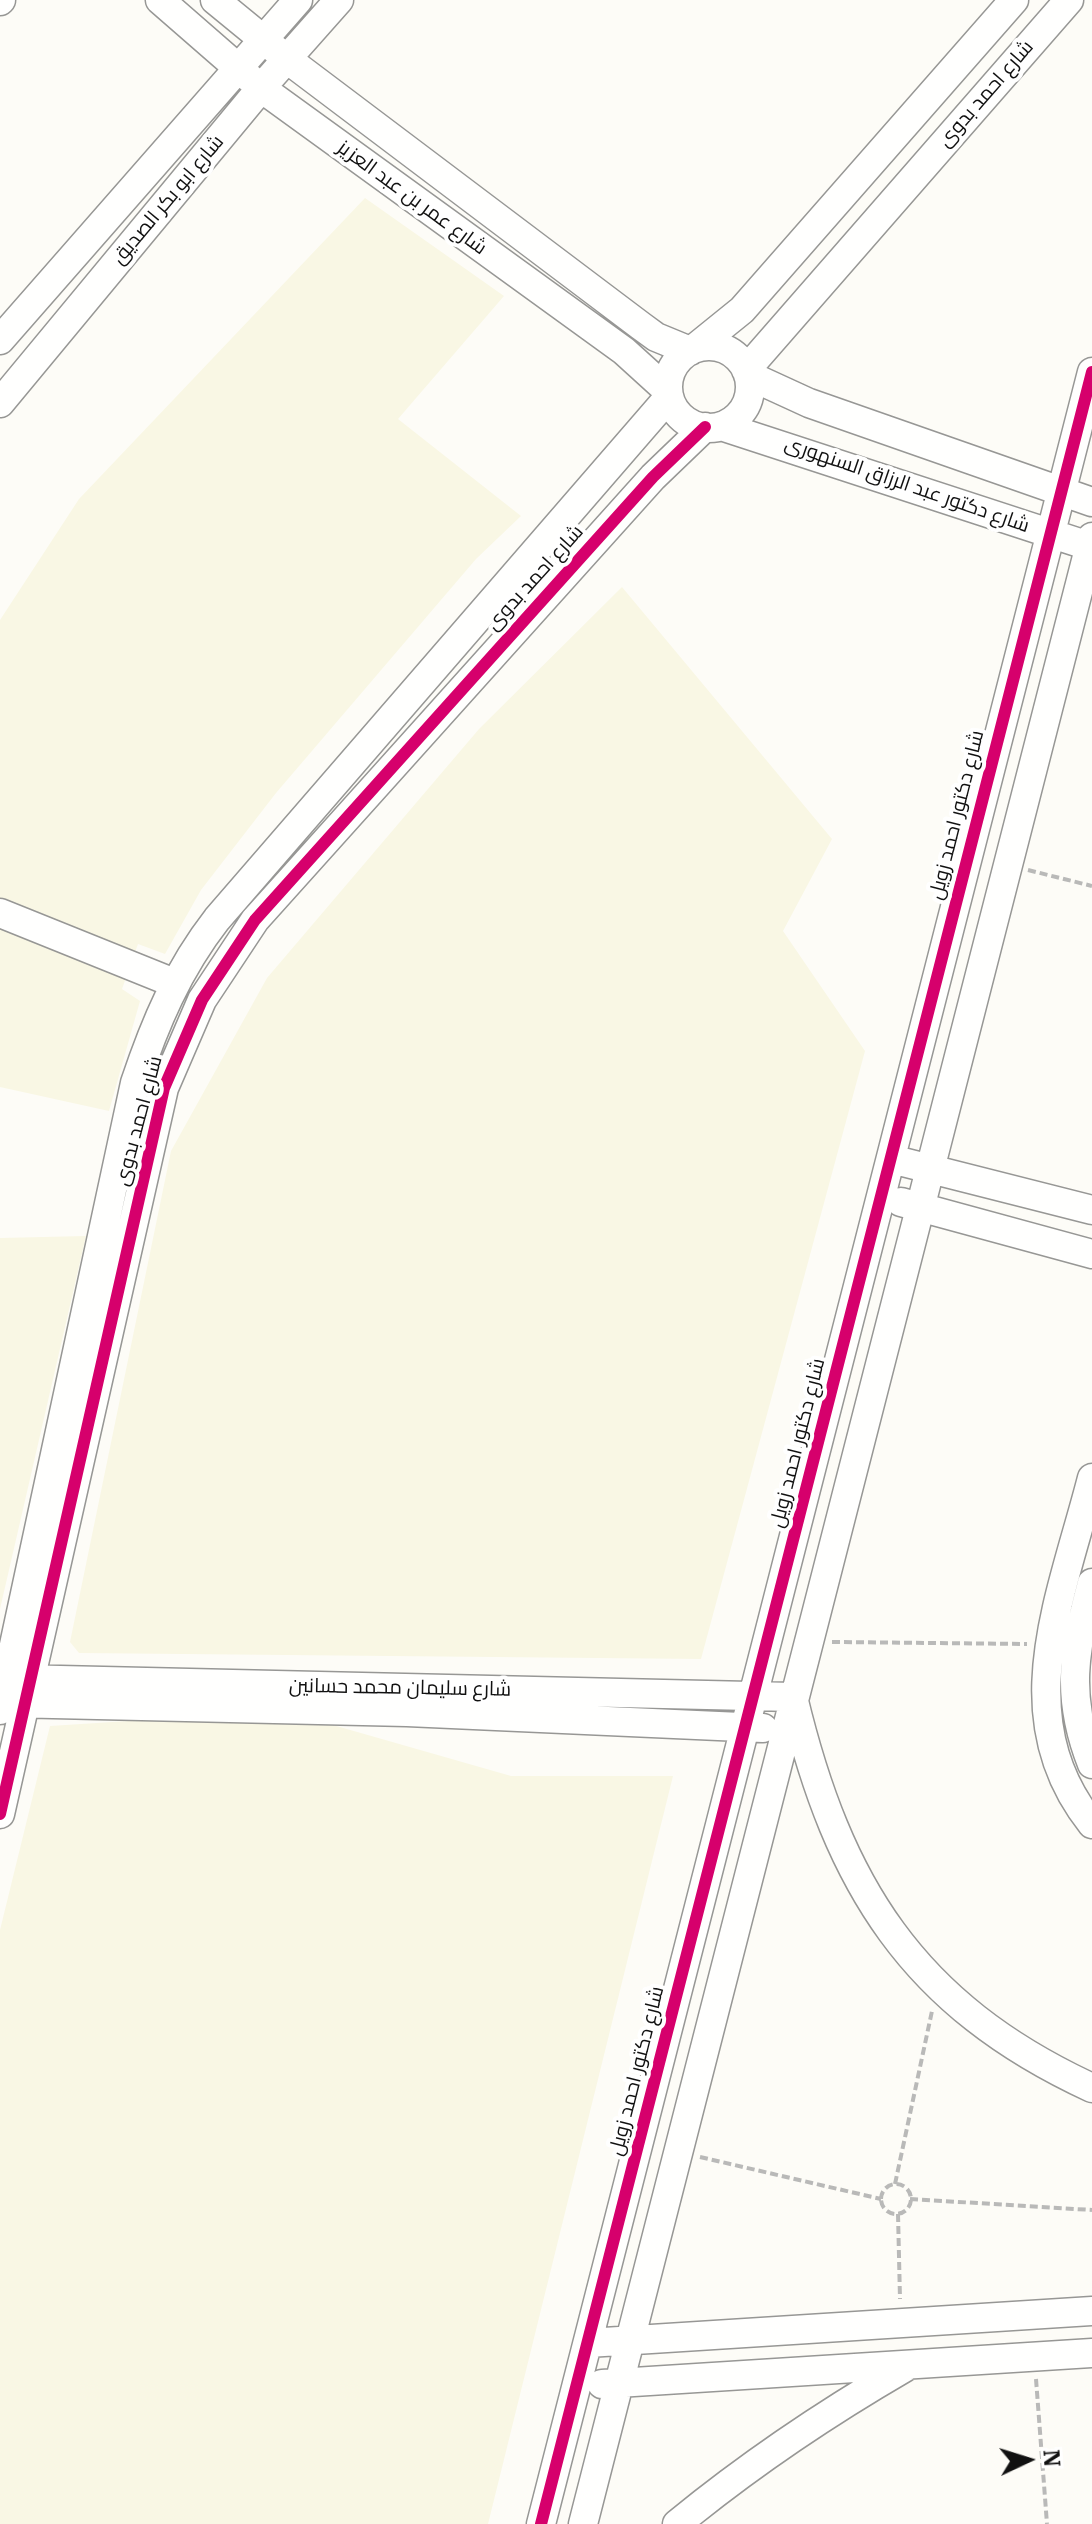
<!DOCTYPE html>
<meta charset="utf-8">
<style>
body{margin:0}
#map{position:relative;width:1092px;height:2524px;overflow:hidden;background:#fdfcf7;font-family:"IBM Plex Serif",serif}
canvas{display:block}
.north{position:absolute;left:988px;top:2420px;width:80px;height:80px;-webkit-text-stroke:6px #fff;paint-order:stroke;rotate:86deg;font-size:22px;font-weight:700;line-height:32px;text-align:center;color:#111}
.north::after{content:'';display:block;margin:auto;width:28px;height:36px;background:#111;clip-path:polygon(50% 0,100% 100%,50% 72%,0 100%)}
</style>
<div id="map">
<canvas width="1092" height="2524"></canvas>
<div class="north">N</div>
</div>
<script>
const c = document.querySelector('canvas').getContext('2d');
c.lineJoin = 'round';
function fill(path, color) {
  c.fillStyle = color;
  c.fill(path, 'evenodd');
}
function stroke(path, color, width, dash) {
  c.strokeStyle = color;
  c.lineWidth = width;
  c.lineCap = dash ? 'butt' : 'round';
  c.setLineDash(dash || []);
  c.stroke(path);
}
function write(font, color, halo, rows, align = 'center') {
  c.font = font + ' "IBM Plex Serif",Cairo,serif';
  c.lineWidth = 8;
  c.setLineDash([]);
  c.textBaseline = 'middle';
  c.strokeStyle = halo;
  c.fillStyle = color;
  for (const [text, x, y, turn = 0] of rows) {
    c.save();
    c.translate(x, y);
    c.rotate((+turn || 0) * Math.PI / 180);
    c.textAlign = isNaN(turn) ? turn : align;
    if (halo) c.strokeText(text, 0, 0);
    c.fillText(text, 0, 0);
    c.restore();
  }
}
const farmland = new Path2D(`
 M365,198L504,296L398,419L521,516L476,559L276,793L201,890L165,954L138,944L122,989L140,1001L109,1111L0,1087V620L79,499Z
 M622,587L832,839L783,931L865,1051L701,1659L79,1653L70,1642L171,1151L267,978L479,729Z
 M86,1236L0,1609V1238Z
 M284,1711L511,1776H673L488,2524H0V1930L50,1726Z`);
const path = new Path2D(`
 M1028,870L1092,886
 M832,1642L1027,1644
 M700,2157L881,2199
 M895,2184L932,2011
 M881 2199a15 15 0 1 1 30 0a15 15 0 1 1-30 0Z
 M910,2199L1092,2210
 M898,2214L900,2299
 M1036,2379L1047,2524`);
const minor = new Path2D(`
 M160,0L261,88L624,351L668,391
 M215,0L287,59L641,326L656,337L690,351
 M0,1L1,0
 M0,340L298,0
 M668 387a41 41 0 1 1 82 0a41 41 0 1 1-82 0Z
 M695,348L742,310L1014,0
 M746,370L1069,0
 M748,375L809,403L1092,502
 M0,403L261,88L339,0
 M721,426L1092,547
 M0,913L174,983
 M891,1159L1092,1210
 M901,1202L1092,1254
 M1092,1478C1062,1596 1006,1717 1092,1824
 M1092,1583C1074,1651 1065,1696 1092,1764
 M17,1679L793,1697C838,1885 912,2005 1092,2088
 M9,1703L407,1712L763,1728
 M0,1710L135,1083C155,1023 178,969 217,919L669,397
 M0,1814L164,1088L202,1000L255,920L653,477L705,427
 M588,2343L1092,2311
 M602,2384L1092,2353
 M541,2524L1092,372
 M583,2524L1092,537
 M677,2524C749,2465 823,2415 904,2368`);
const cycleway = new Path2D(`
 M0,1814L164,1088L202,1000L255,920L653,477L705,427
 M541,2524L1092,372`);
const streetNames = [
 ["شارع احمد بدوى",986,94,-49],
 ["شارع عمر بن عبد العزيز",412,198,36],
 ["شارع ابو بكر الصديق",168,200,-50],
 ["شارع دكتور عبد الرزاق السنهورى",907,485,19],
 ["شارع احمد بدوى",535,578,-48],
 ["شارع دكتور احمد زويل",957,815,-76],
 ["شارع احمد بدوى",139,1121,-75],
 ["شارع دكتور احمد زويل",798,1443,-76],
 ["شارع سليمان محمد حسانين",400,1688,1],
 ["شارع دكتور احمد زويل",637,2071,-76]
];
fill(farmland, '#f9f7e4');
stroke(minor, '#979795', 31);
stroke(path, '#b9b9b8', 4, [8, 4]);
stroke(minor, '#fffffe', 28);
stroke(cycleway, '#d6006c', 12);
write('20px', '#111', '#fff', streetNames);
</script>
